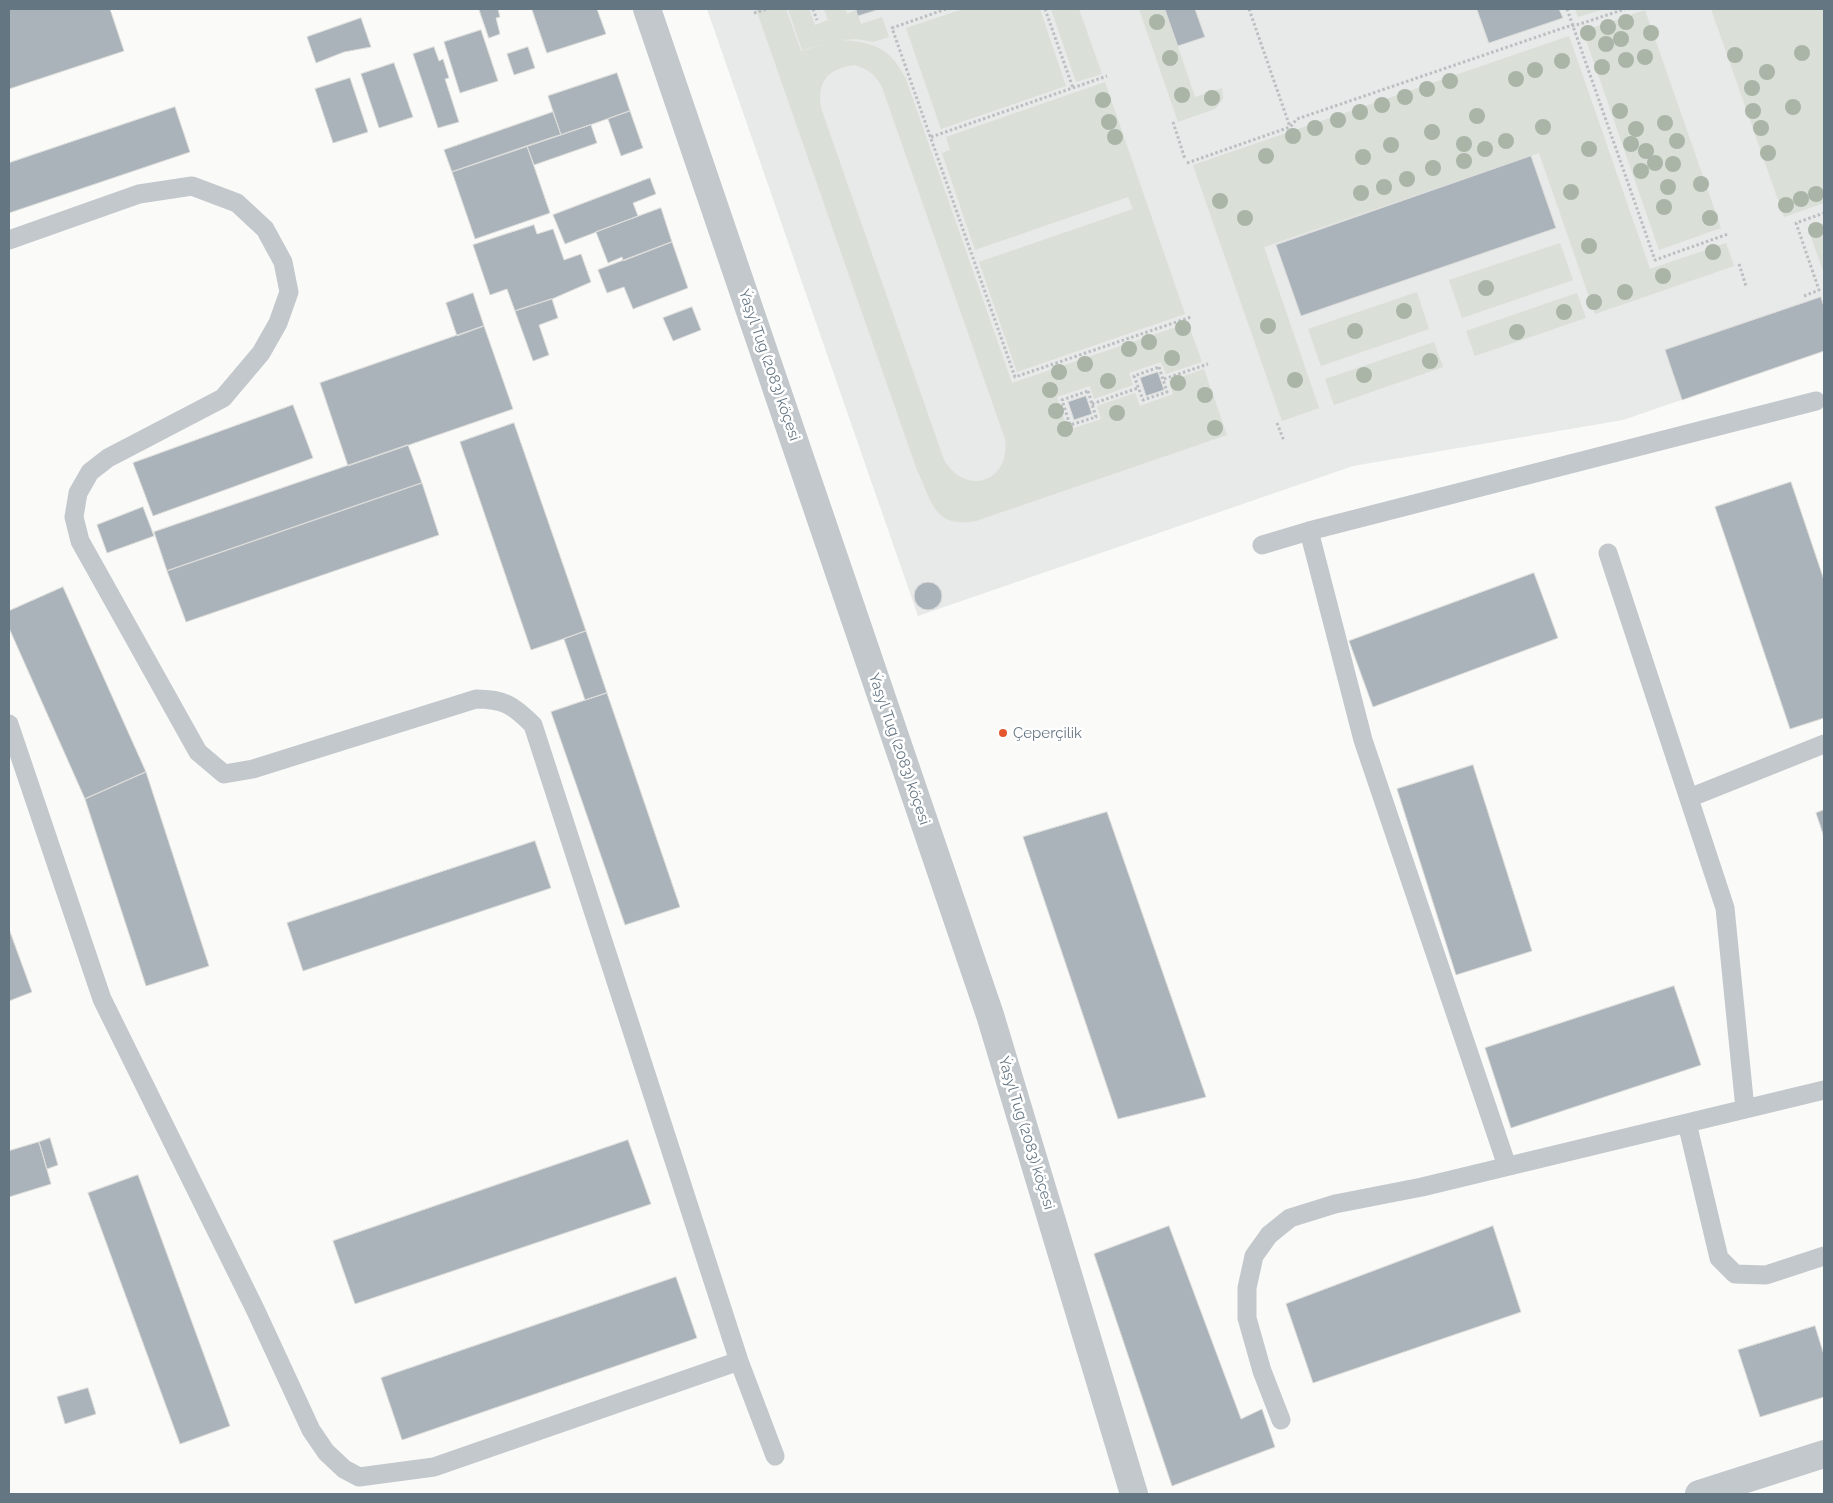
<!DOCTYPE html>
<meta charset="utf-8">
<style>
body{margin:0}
#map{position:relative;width:1833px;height:1503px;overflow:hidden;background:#fafaf8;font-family:Raleway,sans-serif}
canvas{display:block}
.frame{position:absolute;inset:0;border:10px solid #657683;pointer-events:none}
</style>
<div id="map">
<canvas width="1833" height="1503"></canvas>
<div class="frame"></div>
</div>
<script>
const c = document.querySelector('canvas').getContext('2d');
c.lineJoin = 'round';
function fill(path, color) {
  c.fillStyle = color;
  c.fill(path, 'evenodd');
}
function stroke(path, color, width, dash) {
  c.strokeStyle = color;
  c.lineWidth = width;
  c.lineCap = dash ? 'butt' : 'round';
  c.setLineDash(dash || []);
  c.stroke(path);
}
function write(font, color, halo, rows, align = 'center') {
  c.font = font + ' Raleway,sans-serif';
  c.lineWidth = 5;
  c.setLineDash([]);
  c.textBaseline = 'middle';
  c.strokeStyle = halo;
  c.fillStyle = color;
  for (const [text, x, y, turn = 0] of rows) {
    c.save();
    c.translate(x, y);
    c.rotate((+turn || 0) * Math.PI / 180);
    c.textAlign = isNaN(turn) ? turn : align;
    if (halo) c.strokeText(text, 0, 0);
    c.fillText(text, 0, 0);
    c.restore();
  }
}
const built = new Path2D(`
 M707,9H1824V351L1623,420L1353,466L918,616Z`);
const green = new Path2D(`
 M756,9H786L801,51L832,42L802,50L788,9H809L815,25L828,20L824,9H845L847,14L856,10L861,24L882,17L889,37L873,42L856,39L841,40C875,42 891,49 906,79L1012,383L1188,323L1202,362L1166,374L1161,362L1129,373L1133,385L1094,399L1090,386L1057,397L1068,430L1101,419L1097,406L1135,393L1140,406L1173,394L1169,381L1204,369L1227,435L976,521C933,529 932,500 917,470ZM854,65C868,69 875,74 882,87L1005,439C1011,482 966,497 944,460L821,108C817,82 827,69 854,65Z
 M963,9H1040L1066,86L941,129L906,28Z
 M1051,9H1079L1102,74L1076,82Z
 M1139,9H1165L1195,97L1222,88L1223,99L1215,109L1178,122Z
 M1575,9H1604L1578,17Z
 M1711,9H1824V203L1784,217Z
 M1645,10L1721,228L1659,250L1583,31Z
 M1569,36L1650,269L1726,243L1734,266L1595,314L1539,153L1264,247L1319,408L1282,421L1193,165Z
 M1105,82L1185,314L1017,372L979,262L1133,209L1128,197L975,250L942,153L950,150L946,137Z
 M1824,223V232L1816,235L1817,236L1824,233V256L1821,248L1824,258V274L1808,228Z
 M1560,243L1573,280L1462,318L1449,280Z
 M1417,292L1429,329L1321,366L1308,329Z
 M1577,293L1586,318L1475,356L1466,331Z
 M1434,342L1443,367L1334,405L1325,379Z`);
const building = new Path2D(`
 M9,9H110L124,51L9,89Z
 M479,9H498L500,17L496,18L500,34L489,38Z
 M532,9H597L606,34L547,53Z
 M856,9H880L858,16Z
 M1165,9H1195L1205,37L1178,46Z
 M1477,9H1559L1563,18L1489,43Z
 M361,18L371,47L344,52L316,63L307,37Z
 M481,30L498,81L460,93L444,42Z
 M434,47L439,61L443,59L449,78L445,79L459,122L438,128L413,54Z
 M528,47L535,68L514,75L507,54Z
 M394,63L413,117L379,128L361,74Z
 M617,73L630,111L561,135L548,96Z
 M350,78L368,132L333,143L315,89Z
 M175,107L190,152L9,213V163Z
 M630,111L643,148L621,156L608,119Z
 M553,112L561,135L452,172L444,150Z
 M591,125L597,143L534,165L527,146Z
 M527,146L550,213L475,239L452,172Z
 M1531,156L1556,228L1301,316L1276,245Z
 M650,178L656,194L633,203L638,216L565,244L553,215Z
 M661,208L672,242L623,261L622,257L608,263L596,232Z
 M534,225L537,234L553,229L564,260L581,254L591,282L552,299L515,311L507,289L490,295L473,245Z
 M672,242L688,288L633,309L624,287L607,293L598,270Z
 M473,293L484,326L457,336L446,303Z
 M1821,297L1824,307V351L1682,400L1665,350Z
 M552,299L558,318L539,325L549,355L533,361L515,311Z
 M692,307L701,330L673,341L663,318Z
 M484,326L513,409L348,466L320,383Z
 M1158,372L1164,390L1146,396L1140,378Z
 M1086,396L1092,414L1074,420L1068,402Z
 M293,405L313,458L153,516L133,463Z
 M514,423L586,631L531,650L460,442Z
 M408,445L422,483L167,571L154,532Z
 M1791,482L1824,580V718L1790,729L1715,507Z
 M422,483L439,535L186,622L167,571Z
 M143,507L154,536L107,553L97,525Z
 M1534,573L1558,638L1373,707L1349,641Z
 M914 596a14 14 0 1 1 28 0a14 14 0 1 1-28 0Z
 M63,587L146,772L85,799L9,628V611Z
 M586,631L607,693L585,700L564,639Z
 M607,693L680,907L625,925L551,712Z
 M1473,765L1532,951L1456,975L1397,789Z
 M146,772L209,966L146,986L85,799Z
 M1824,810V837L1816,813Z
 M1107,812L1206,1097L1118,1119L1023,837Z
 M535,841L551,888L303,971L287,923Z
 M9,929L32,992L9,1001Z
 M1674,986L1701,1065L1511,1128L1485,1048Z
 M50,1138L58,1165L47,1169L39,1142Z
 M628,1140L651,1204L355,1304L333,1241Z
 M39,1142L51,1184L9,1197V1151Z
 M138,1175L230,1426L180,1444L88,1193Z
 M1169,1226L1241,1419L1262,1409L1275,1447L1172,1486L1094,1254Z
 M1493,1226L1521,1312L1313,1383L1286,1304Z
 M676,1277L697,1338L402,1440L381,1378Z
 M1815,1326L1824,1355V1397L1760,1417L1738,1350Z
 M88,1388L96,1414L65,1424L57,1397Z`);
const path = new Path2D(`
 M813,9L817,20
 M946,9L892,28L1015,377L1191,317
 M1045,9L1073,88
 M1249,9L1290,127
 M1567,9L1655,260L1728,234
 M754,13L767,9
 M1173,122L1185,159
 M931,137L1107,76
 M1187,163L1290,127L1297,119L1566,27L1580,24L1625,9
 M1739,264L1746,286
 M1804,296L1819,290L1796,223L1824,213
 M1159,367L1167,392L1143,400L1134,376Z
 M1164,379L1208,364
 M1088,391L1096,417L1070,425L1062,400Z
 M1092,404L1138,388
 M1277,423L1284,441`);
const service = new Path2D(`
 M9,240L139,194L192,186L237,203L265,229L283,262L289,292L278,323L261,353L223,398L108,458L90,472L78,493L74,517L80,541L198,752L224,774L253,769L476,699C504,699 513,705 533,725L739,1361L775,1456
 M1309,531L1363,740L1507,1166
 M1262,545L1309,531L1816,401
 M1608,553L1725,908L1745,1109
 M9,724L102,999L255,1309L311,1430L326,1452L344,1469L359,1477L434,1467L739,1361
 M1689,798L1824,744
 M1687,1123L1719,1258L1735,1274L1766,1275L1824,1256
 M1281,1420L1262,1371L1247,1318V1288L1254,1256L1269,1235L1290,1218L1335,1204L1422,1187L1824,1090`);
const minor = new Path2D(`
 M647,9L990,1015L1134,1494
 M1699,1494L1824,1454`);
const trees = [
 [1157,22],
 [1626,22],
 [1608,27],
 [1588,33],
 [1651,33],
 [1621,39],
 [1606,44],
 [1802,53],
 [1735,55],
 [1645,57],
 [1170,58],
 [1626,60],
 [1562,61],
 [1602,67],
 [1535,70],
 [1767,72],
 [1516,79],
 [1450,81],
 [1752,88],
 [1427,89],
 [1182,95],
 [1405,97],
 [1212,98],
 [1103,100],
 [1382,105],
 [1793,107],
 [1620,111],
 [1753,111],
 [1360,112],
 [1477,116],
 [1338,120],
 [1109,122],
 [1665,123],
 [1543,127],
 [1315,128],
 [1761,128],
 [1636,129],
 [1432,132],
 [1293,136],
 [1115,137],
 [1506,141],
 [1677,141],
 [1464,144],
 [1631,144],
 [1391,145],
 [1485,149],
 [1589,149],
 [1646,151],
 [1768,153],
 [1266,156],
 [1363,157],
 [1464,161],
 [1655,163],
 [1673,164],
 [1433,168],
 [1641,171],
 [1407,179],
 [1701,184],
 [1384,187],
 [1668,187],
 [1571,192],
 [1361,193],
 [1816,194],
 [1801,199],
 [1220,201],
 [1786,205],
 [1664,207],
 [1245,218],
 [1710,218],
 [1816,230],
 [1589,246],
 [1713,252],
 [1663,276],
 [1486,288],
 [1625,292],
 [1594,302],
 [1404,311],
 [1564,312],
 [1268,326],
 [1183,328],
 [1355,331],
 [1517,332],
 [1149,342],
 [1129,349],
 [1172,358],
 [1430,361],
 [1085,364],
 [1059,372],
 [1364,375],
 [1295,380],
 [1108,381],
 [1178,383],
 [1050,390],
 [1205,395],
 [1056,411],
 [1117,413],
 [1215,428],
 [1065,429]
];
const markers = [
 [1003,733,5,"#e4572e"]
];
const streetNames = [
 ["Ýaşyl Tug (2083) köçesi",769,365,71],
 ["Ýaşyl Tug (2083) köçesi",899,749,71],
 ["Ýaşyl Tug (2083) köçesi",1026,1133,73]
];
const poiNames = [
 ["Çeperçilik",1013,733]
];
fill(built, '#e8e9e9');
fill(green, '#dadfd7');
fill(building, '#aab3b9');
stroke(building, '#dcdcda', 1);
stroke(path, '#bbbfc2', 3, [2.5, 2.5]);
stroke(service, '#c3c8cc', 19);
stroke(minor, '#c3c8cc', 28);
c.fillStyle = '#aab4a7';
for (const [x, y] of trees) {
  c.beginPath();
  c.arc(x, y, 8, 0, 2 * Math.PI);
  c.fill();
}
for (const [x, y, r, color] of markers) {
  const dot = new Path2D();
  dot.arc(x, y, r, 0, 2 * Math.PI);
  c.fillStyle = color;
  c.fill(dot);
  stroke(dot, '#fff', 2);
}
write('15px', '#657683', '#fff', streetNames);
write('15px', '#657683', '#fff', poiNames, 'left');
</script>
